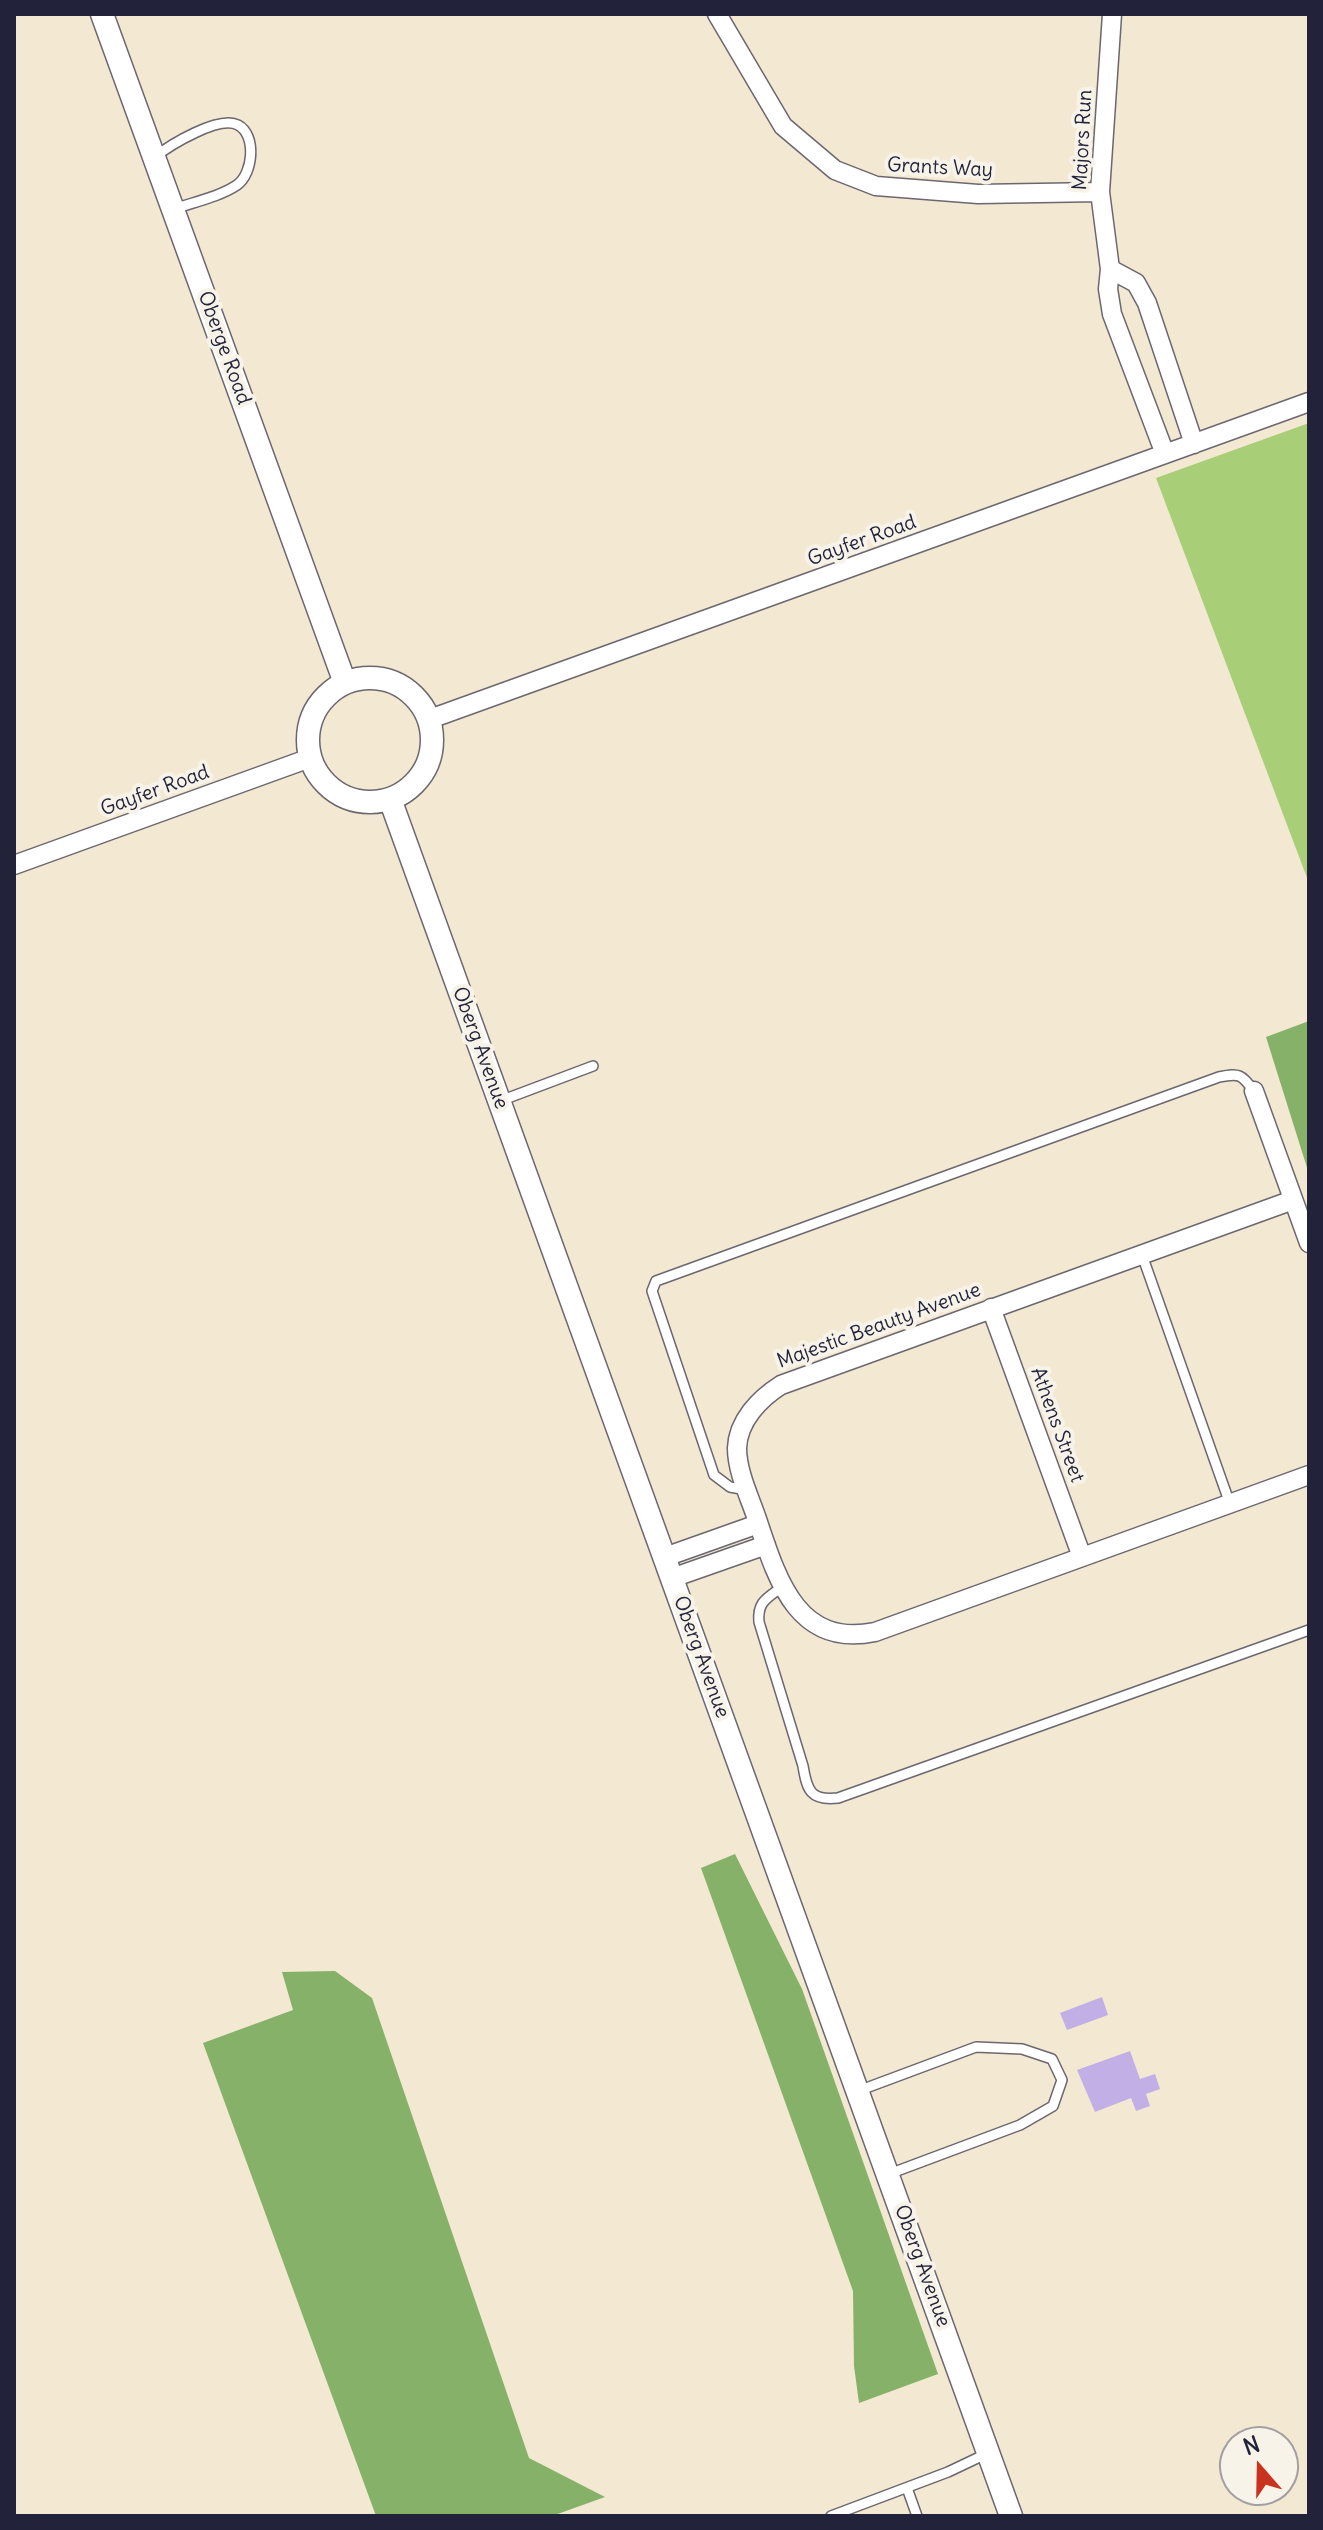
<!DOCTYPE html>
<style>
body{margin:0}
#map{position:relative;width:1323px;height:2530px;overflow:hidden;background:#f3e8d1;font-family:Delius,sans-serif}
canvas{display:block}
.frame{position:absolute;inset:0;border:16px solid #22223b;pointer-events:none}
.north{position:absolute;left:1219px;top:2426px;width:80px;height:80px;box-sizing:border-box;background:#f7f3e8;border:2px solid #a29fa3;border-radius:50%;rotate:340deg;font-size:22px;font-weight:700;line-height:32px;text-align:center;color:#22223b}
.north::after{content:'';display:block;margin:auto;width:28px;height:36px;background:#c8321e;clip-path:polygon(50% 0,100% 100%,50% 72%,0 100%)}
</style>
<div id="map">
<canvas width="1323" height="2530"></canvas>
<div class="frame"></div>
<div class="north">N</div>
</div>
<script>
const c = document.querySelector('canvas').getContext('2d');
c.lineJoin = 'round';
function fill(path, color) {
  c.fillStyle = color;
  c.fill(path, 'evenodd');
}
function stroke(path, color, width, dash) {
  c.strokeStyle = color;
  c.lineWidth = width;
  c.lineCap = dash ? 'butt' : 'round';
  c.setLineDash(dash || []);
  c.stroke(path);
}
function write(font, color, halo, rows, align = 'center') {
  c.font = font + ' Delius,sans-serif';
  c.lineWidth = 8;
  c.setLineDash([]);
  c.textBaseline = 'middle';
  c.strokeStyle = halo;
  c.fillStyle = color;
  for (const [text, x, y, turn = 0] of rows) {
    c.save();
    c.translate(x, y);
    c.rotate((+turn || 0) * Math.PI / 180);
    c.textAlign = isNaN(turn) ? turn : align;
    if (halo) c.strokeText(text, 0, 0);
    c.fillText(text, 0, 0);
    c.restore();
  }
}
const green = new Path2D(`
 M1309,423V883L1156,478Z`);
const forest = new Path2D(`
 M1309,1021V1174L1266,1037Z
 M735,1854L802,1989L938,2374L859,2403L854,2366L853,2291L701,1868Z
 M335,1971L372,1998L529,2458L605,2497L552,2516H376L203,2043L293,2010L282,1972Z`);
const building = new Path2D(`
 M1102,1997L1108,2015L1067,2030L1060,2013Z
 M1130,2051L1140,2079L1155,2074L1160,2089L1146,2094L1150,2106L1136,2111L1131,2098L1095,2112L1077,2070Z`);
const service = new Path2D(`
 M155,157C170,145 219,115 238,125C257,135 253,174 237,185C219,197 194,202 174,209
 M500,1101L593,1066
 M1142,1255L1230,1504
 M747,1490L730,1487L714,1475L652,1291L656,1281L1219,1077C1240,1073 1241,1074 1254,1091
 M782,1587C767,1598 757,1602 759,1622L803,1766C807,1791 811,1801 838,1798L1309,1630
 M858,2091L976,2047L1022,2049L1052,2059L1062,2080L1053,2106L1020,2125L889,2174
 M907,2488L917,2516
 M831,2516L948,2472L988,2453`);
const minor = new Path2D(`
 M717,14L783,126L835,170L876,186L978,194L1100,192
 M1112,14L1100,192L1110,269L1108,289L1112,314L1165,454
 M1110,269L1136,283L1147,303L1194,444
 M430,719L1309,402
 M14,865L310,758
 M1254,1091L1309,1243
 M1293,1200L781,1385C759,1399 738,1421 737,1448C737,1472 750,1498 757,1519C777,1579 797,1648 875,1632L1309,1475
 M991,1308L1082,1557
 M665,1557L758,1524
 M672,1578L766,1545`);
const tertiary = new Path2D(`
 M102,14L345,683
 M308 740a62 62 0 1 1 124 0a62 62 0 1 1-124 0Z
 M390,799L1011,2516`);
const streetNames = [
 ["Majors Run",1083,140,-87],
 ["Grants Way",940,168,3],
 ["Oberge Road",224,348,70],
 ["Gayfer Road",862,541,-20],
 ["Gayfer Road",155,791,-20],
 ["Oberg Avenue",480,1048,70],
 ["Majestic Beauty Avenue",879,1326,-20],
 ["Athens Street",1057,1425,70],
 ["Oberg Avenue",701,1657,70],
 ["Oberg Avenue",922,2266,70]
];
fill(green, '#a9ce78');
fill(forest, '#86b168');
fill(building, '#c1afe6');
stroke(service, '#6b6770', 12);
stroke(minor, '#6b6770', 21);
stroke(tertiary, '#6b6770', 25);
stroke(service, '#fff', 9);
stroke(minor, '#fff', 18);
stroke(tertiary, '#fff', 22);
write('20px', '#22223b', '#f7f3e8', streetNames);
</script>
